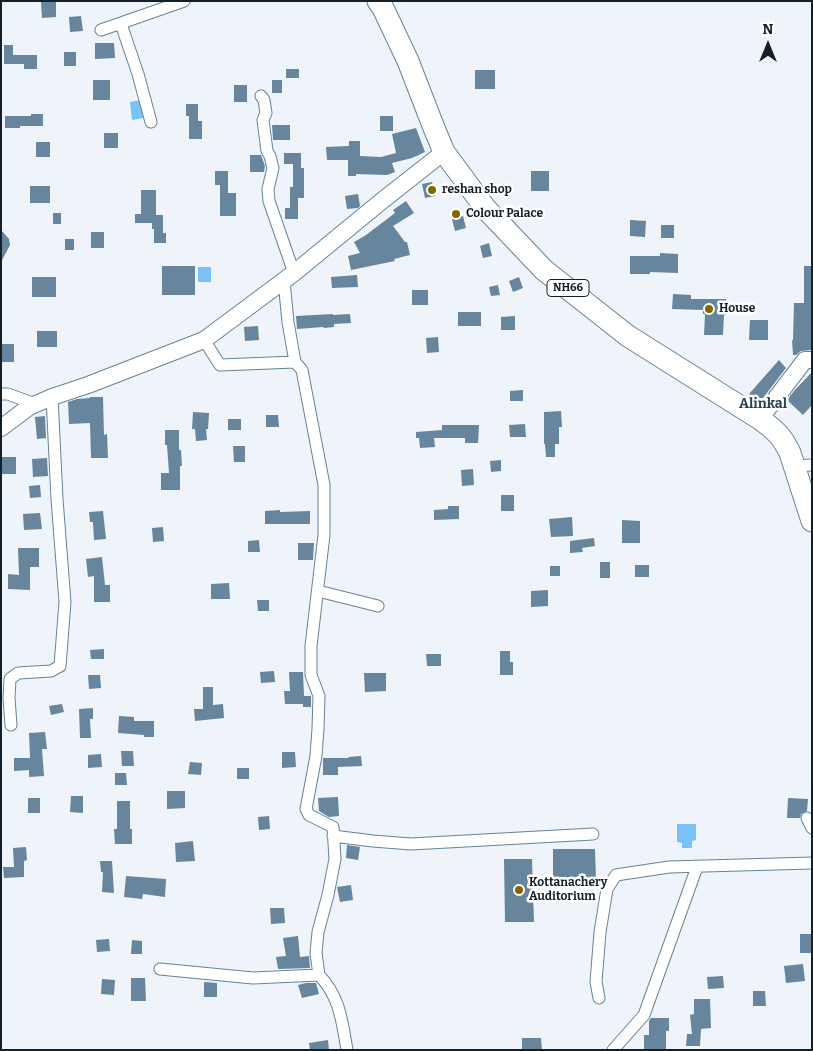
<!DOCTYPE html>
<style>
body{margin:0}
#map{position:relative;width:813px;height:1051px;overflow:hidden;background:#eef4f9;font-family:Bitter,serif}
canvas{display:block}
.frame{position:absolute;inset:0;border:2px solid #142029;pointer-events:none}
.north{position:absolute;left:743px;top:20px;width:50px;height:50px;-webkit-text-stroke:4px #fff;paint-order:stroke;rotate:0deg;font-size:14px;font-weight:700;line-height:20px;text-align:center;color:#142029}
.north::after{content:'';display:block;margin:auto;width:18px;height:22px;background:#142029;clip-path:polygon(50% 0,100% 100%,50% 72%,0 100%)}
</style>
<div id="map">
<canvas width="813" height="1051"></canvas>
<div class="frame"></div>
<div class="north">N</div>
</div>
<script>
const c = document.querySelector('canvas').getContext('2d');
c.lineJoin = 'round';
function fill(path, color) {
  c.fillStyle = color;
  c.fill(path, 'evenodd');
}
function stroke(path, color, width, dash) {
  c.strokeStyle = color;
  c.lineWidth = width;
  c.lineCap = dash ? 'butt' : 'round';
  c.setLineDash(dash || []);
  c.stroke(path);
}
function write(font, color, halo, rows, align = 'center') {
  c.font = font + ' Bitter,serif';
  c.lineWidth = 5;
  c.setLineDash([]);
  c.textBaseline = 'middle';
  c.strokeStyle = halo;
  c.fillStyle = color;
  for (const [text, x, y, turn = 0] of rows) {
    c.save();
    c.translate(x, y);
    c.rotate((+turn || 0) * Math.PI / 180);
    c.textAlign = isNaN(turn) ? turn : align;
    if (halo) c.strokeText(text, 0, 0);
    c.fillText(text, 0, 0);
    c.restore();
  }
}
const water = new Path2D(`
 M141,100L143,118L132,120L130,102Z
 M198,267H211V282H198Z
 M677,824H696V840L692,841V848H682V843L677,842Z`);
const building = new Path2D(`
 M56,1V17L42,18L41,2Z
 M81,16L83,31L70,32L69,17Z
 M95,43H114L115,58L95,59Z
 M4,45H13V55H37V69H24V64H4Z
 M64,52H76V66H64Z
 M286,69H299V78H286Z
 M475,70H495V89H475Z
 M93,80H110V100H93Z
 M272,80H282V93H272Z
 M234,85H247V102H234Z
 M186,104H198V121H202V139H189V116H186Z
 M31,114H43V126H20V128H5V116H31Z
 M380,116H393V131H380Z
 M272,125H290V140H273Z
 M416,128L425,152L412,158L392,163L395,172L387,175L356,174V176H348V160H327L326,147L349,146V141H360V156L381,157L396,153L392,134Z
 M104,133H118V148H104Z
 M36,142H50V157H36Z
 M284,153H301V168H304V198H298V219H285V208H290V187H293V164H284Z
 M250,155H261L265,166L264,172H250Z
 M215,171H228V193H236V216H220V185H215Z
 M531,171H549V191H531Z
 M432,182L435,196L425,198L422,184Z
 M30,186H50V203H30Z
 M141,190H156V215H163V233H166V243H154V229H152V223H135V214H141Z
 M358,194L360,206L358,208L347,209L345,196Z
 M406,201L414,213L393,226L405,242H407L410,255L394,259L395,261L351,270L348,256L360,253L354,242L366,235L395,213L393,210Z
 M53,213H61V224H53Z
 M463,216L466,228L455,231L452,219Z
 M630,220L646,221L645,237L630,236Z
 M661,225H674V238H661Z
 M1,230L9,239L10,245L1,262Z
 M91,232H104V248H91Z
 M65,239H74V250H65Z
 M489,243L492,256L483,258L480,246Z
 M660,253L678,254V273L650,272V274H630V256H660Z
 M162,266H195V295H162Z
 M804,266H812V350L801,351L796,355H793L792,340H793L794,303H804Z
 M357,275L358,287L332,288L331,277Z
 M32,277H56V297H32Z
 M519,277L523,288L513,292L509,281Z
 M498,285L500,295L491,296L489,287Z
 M412,290H428V305H412Z
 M673,294L691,295V299H726V315H724L723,335H704L705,314H703V310L672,309Z
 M458,312H481V326H458Z
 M333,314V315L350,314L351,323L334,324V327L324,328L323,327L297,329L296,316Z
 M515,316V330H501V317Z
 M750,320H768V340H749Z
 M258,326L259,340L245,341L244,327Z
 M37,331H57V347H37Z
 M438,337L439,352L427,353L426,338Z
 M1,344H14V362H1Z
 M779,360L786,368L760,402L749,394Z
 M812,372V405L803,415L787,400L794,391Z
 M523,390V401H510V391Z
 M90,397H103L104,435L107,434L108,458H91L90,423L69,424L68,402L77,399L90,398Z
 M561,411L562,427H559V444H555V457H546L545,444H544V412Z
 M193,412L209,413L208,429H206L207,440L196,441L195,429H192Z
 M266,415H278L279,427H266Z
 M45,416L46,438L37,439L35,417Z
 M228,419H241V430H228Z
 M525,424L526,437H510L509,425Z
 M442,425H479L478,443H465V438H434L435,447L420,448L419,438H416V432L442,430Z
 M165,430H179V450H181L182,466H180V490H161V473H169L167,445H165Z
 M233,446H245V462H234Z
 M2,457H16V474H2Z
 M47,458L48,476L33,477L32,459Z
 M501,460V471L491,472L490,461Z
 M473,469L474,485L462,486L461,470Z
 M40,485L41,497L30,498L29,486Z
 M501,495H514V511H501Z
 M448,506H459V519L434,520V510L448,509Z
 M280,510V512L310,511V524H265V511Z
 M103,511L106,539L94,540L93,522H90L89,512Z
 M40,513L42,529L24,530L23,514Z
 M572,517L573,536L551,537L549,519Z
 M622,520L640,521V543H622Z
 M163,527L164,541L153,542L152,528Z
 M594,538L595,546L582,548L583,552L570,553V541Z
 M259,540L260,552H248V541Z
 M298,543H314L313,560H298Z
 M18,548H39V567H30V590L8,589V574L19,575Z
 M102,557L105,585H110V602H94V576L88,577L86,559Z
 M600,562H610V578H600Z
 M635,565H649V577H635Z
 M550,566H560V576H550Z
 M229,583L230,599H211V584Z
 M548,590V606L531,607V591Z
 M257,600H269V611H258Z
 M104,649V659H91L90,650Z
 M500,651H510V662H513V675H500Z
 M426,654H441V666H427Z
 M274,671L275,682L261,683L260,672Z
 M289,672H303L304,696H311V707H303V704H285L284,691H290Z
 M364,673H386V691L365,692Z
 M88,675H100L101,688L89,689Z
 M203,687H213V705L223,704L224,718L195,721L194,709H203Z
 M62,704L64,712L51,715L49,706Z
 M93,708V719H90L91,738H80L79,709Z
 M119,716L134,717V721H154V737H144V735L118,733Z
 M45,732L47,749H42L44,776L29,777V770L14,771V758H30L29,733Z
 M121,751H133L134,766H122Z
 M282,752H295L296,767L282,768Z
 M101,754L102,767L88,768V755Z
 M361,756L362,766L338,767V775H323V758H349L348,757Z
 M190,762L202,763L201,775L188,774Z
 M237,768H249V779H237Z
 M115,773H126L127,785H115Z
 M167,791H185V808L167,809Z
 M71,796H83V813L70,812Z
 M338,797L339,816L329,817L319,811L318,798Z
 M28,798H40V813H28Z
 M788,798L808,799L807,811L801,814L800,818H787Z
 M117,801H130V829H132V844H115L114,829H117Z
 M269,816L270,829L259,830L258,817Z
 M193,841L195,861L176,862L175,843Z
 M347,845L360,847L358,860L346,858Z
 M26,847L27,860L24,861V877L4,878L3,867H14L13,848Z
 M553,849H595L596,879L553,880Z
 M504,859H532L534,922H505Z
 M100,861H112L114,893L102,892L103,872H101Z
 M126,876L166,879L165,897L143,894L142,899L124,897Z
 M351,885L353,900L340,902L337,887Z
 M270,908H284L285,923L271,924Z
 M800,934H812V953H800Z
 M298,936L300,957L309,956L310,968L278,969L276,957L286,956L283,938Z
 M109,939L110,951L97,952L96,940Z
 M132,940L142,941V954H131Z
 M803,964L805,981L786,983L784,966Z
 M723,976L724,988L708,989L707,977Z
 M131,978H145L146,1001H131Z
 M102,979L115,980L114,995L101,994Z
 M204,982L217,983V997H204Z
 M306,983H316L319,994L302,998L298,985Z
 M753,991H765L766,1006H753Z
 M694,999H710L711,1028L701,1029L700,1046H686L687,1034H692L690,1015L694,1014Z
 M651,1018H669V1031H666V1050H644V1035H649V1021Z
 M522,1038H541L542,1050H522Z
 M328,1040L329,1050H310L309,1043Z`);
const street = new Path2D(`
 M121,24L138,74L151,122
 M101,30L184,1
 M261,96L264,100L266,113L263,120L267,151L270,156L273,168L268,189L269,201L294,273
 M284,281L288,322L295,362
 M204,340L220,365L295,362L302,370L324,485V535L311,646V675L319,696L318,729L316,756L306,809L309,815L333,827L335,859L328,895L318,932L316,953L319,975
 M1,394H8L35,404
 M794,466L812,465
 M318,591L378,606
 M11,725L9,698L10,679L18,673L51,671L60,666L65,602L57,499L52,397
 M807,818L812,828
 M333,836L373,841L411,844L593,834
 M160,969L253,978L319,975C340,997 342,1021 347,1050
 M599,998L596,982L600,932L607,889L616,875L669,867L812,863
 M613,1050L644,1015L697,867`);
const secondary = new Path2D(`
 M760,419L805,360H812
 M1,428L29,407L52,397L88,385L204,340L294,273L383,200L444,152`);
const highway = new Path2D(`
 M378,1L383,8L408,61L434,128L444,152L486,209L544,270L628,336L760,419C775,430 782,436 790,453L812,521`);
const markers = [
 [432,190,5,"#826800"],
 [456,214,5,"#826800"],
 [709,309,5,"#826800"],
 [519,890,5,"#826800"]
];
const shields = [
 [568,288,42]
];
const shieldNames = [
 ["NH66",568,288]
];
const poiNames = [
 ["reshan shop",442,190],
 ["Colour Palace",466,214],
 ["House",719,309],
 ["Kottanachery",529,883],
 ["Auditorium",529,897]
];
const neighbourhoodNames = [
 ["Alinkal",763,404]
];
fill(water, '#79c1f6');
fill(building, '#67859c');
stroke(street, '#658399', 13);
stroke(secondary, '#658399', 18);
stroke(highway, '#658399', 23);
stroke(street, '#fff', 11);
stroke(secondary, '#fff', 16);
stroke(highway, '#fff', 21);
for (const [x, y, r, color] of markers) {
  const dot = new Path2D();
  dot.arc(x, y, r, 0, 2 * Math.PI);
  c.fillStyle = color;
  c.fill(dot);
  stroke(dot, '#fff', 2);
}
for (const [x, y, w] of shields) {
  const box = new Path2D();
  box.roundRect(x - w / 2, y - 8.5, w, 17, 4);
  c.fillStyle = '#fff';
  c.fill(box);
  stroke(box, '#142029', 1);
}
write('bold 11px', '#142029', null, shieldNames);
write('bold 12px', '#142029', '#fff', poiNames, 'left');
write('bold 14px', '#264256', '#fff', neighbourhoodNames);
</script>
